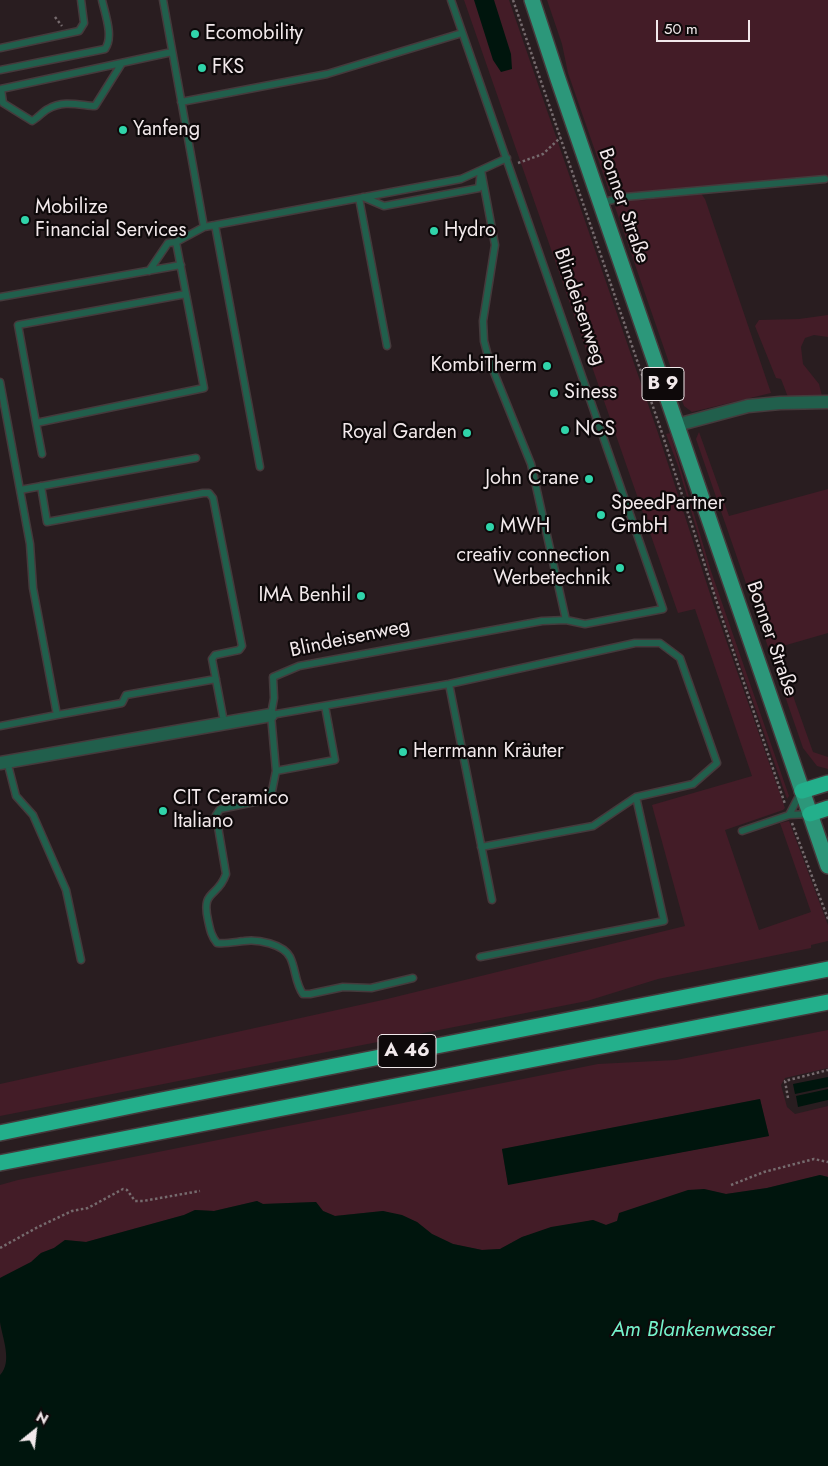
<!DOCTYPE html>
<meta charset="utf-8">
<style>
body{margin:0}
#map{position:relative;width:828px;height:1466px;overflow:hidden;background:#291d20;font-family:Jost,sans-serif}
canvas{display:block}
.north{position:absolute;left:10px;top:1406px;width:50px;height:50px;-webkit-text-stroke:4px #0e090a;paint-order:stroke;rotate:29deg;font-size:14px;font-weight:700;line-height:20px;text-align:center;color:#f2e9eb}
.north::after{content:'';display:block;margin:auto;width:18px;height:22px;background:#f2e9eb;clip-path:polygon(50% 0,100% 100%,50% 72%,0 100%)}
.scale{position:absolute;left:656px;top:20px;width:94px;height:22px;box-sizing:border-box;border:2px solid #f2e9eb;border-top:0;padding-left:6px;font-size:15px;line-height:18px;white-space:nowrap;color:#f2e9eb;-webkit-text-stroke:4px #0e090a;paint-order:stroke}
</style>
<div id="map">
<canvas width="828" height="1466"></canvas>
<div class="north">N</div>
<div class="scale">50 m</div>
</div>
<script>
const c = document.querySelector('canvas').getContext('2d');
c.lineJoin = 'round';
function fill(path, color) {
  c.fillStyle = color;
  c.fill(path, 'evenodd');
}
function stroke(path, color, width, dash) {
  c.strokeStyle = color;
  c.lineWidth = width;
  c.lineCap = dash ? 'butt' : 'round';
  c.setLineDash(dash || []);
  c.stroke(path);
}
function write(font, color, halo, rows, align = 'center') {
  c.font = font + ' Jost,sans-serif';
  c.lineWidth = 4.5;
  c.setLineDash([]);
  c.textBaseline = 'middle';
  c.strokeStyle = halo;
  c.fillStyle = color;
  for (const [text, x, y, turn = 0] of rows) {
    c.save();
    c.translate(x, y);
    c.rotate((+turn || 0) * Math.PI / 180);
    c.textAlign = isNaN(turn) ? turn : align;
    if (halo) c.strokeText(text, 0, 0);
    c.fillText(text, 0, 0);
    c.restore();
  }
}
const green = new Path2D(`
 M464,0H509L658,433L713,603L785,808L783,810L725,830L759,930L811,912L780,823L789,821L828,925V941L811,945V948L658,979L587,1001L0,1116V1084L387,999L685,926L652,805L752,776L695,609L678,613Z
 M547,0H828V177L619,194L609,191L568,73L562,44Z
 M700,192L705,199L771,393L692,412L684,406L615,207C631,191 634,204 650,199L652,196Z
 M828,315V337L814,335L805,338L801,347L803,364L819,384L822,396L788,397L781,379L776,378L755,326L759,320L799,319Z
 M699,432L729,516L828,489V633L776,648L813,752L828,757V769L817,766L803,748L696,439Z
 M670,433L711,571L789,796L787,799L715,593L678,466L666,434Z
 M828,1030V1068L785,1078L781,1085L787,1107L795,1114L828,1106V1177L820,1175L767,1188L726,1194L704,1189L606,1225L593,1220L522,1237L500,1249L482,1250L453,1244L432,1234L417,1222L383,1211L335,1216L323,1211L316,1202L263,1204L257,1201L214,1211L195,1210L184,1215L86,1242L65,1240L54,1248L41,1253L31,1262L0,1278V1185L18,1180L598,1064L676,1060ZM760,1099L769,1136L508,1184L502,1149Z`);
const water = new Path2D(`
 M474,0H494L511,54L512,69L501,72L493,60Z
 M828,1077V1087L795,1094L793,1084Z
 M828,1089V1100L798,1107L796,1096Z
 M760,1099L769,1136L508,1185L502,1149Z
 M820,1175L828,1177V1466H0V1375C13,1362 2,1337 0,1322C0,1308 0,1293 0,1278L31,1262L41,1253L54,1248L65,1240L86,1242L184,1215L195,1210L214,1211L257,1201L263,1204L316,1202L323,1211L335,1216L383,1211L402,1215L417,1222L432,1234L453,1244L482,1250L500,1249L522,1237L551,1227L593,1220L606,1225L617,1221L619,1213L688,1190L704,1189L726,1194L767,1188Z`);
const path = new Path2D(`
 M513,0L661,430L721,615L785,804
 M55,17L62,26
 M518,163L543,154L561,137
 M792,823L828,919
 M788,1098L785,1081L828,1070
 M731,1185L764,1172L814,1159L828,1162
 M0,1248L38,1227L72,1211L88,1208L123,1189L127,1190L135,1201H143L200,1191`);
const lane = new Path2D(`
 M163,0L204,227
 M451,0C523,203 593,406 663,609L585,624L566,620L531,464L489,360L484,341L483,321L495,245L481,170L507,158
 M0,48L79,31L84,23L81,0
 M122,63L95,106C79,105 63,100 48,109C42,112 38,118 32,121L3,103L1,89L172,52
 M0,70L105,49C114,37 105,14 102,0
 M181,102L327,74L462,33
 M359,198L387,346
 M600,203L625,197L825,179
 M215,225L260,467
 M149,271L168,243L176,242
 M186,294L18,325L36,423L204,388L176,242L204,227L215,225L461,179L481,170L479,188L384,206L363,197
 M0,297L181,265
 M0,382L30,544L33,588L57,715L0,726
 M36,423L42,454
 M41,486L47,522L203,493H209L213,498L242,646L239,650L215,655L212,659L224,722
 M20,490L196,458
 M449,684L492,900
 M57,715L122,703L126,695L216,679
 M271,715L449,684L635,643H660L680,658L717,763L693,784L636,797L593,826L481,847
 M7,761L16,796L33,815L66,890L81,960
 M276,771L335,760L325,706
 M789,815L801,792
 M742,831L789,815L809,814
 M480,957L664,921L636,797
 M413,978L371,988L343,987L310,994H303C295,983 296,969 290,957C283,944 258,939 244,941C235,942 226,944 217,943C211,936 210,929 208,920C201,889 218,898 226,874L216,815L220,809L260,801L272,791L276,771L271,715L274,698L273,677L299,666L542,621L566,620`);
const street = new Path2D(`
 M677,425L748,406L780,403L828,402
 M0,763L271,715`);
const primary = new Path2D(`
 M532,0L558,79L828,866`);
const highway = new Path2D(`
 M802,791L828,783
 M810,814L828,808
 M0,1133L151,1102L828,969
 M0,1163L828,1002`);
const markers = [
 [195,34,5,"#30d4aa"],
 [202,68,5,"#30d4aa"],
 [123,130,5,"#30d4aa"],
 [25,220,5,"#30d4aa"],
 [434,231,5,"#30d4aa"],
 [547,366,5,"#30d4aa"],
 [554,393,5,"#30d4aa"],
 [565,430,5,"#30d4aa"],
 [467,433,5,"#30d4aa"],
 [589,479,5,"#30d4aa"],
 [601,515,5,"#30d4aa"],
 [490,527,5,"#30d4aa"],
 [620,568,5,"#30d4aa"],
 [361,596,5,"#30d4aa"],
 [403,752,5,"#30d4aa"],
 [163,811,5,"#30d4aa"]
];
const shields = [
 [663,384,42],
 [407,1051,58]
];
const shieldNames = [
 ["B 9",663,384],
 ["A 46",407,1051]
];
const poiNames = [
 ["Ecomobility",205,34],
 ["FKS",212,68],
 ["Yanfeng",133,130],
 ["Mobilize",35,208],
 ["Financial Services",35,231],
 ["Hydro",444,231],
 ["KombiTherm",537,366,"right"],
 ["Siness",564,393],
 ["NCS",575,430],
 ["Royal Garden",457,433,"right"],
 ["John Crane",579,479,"right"],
 ["SpeedPartner",611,504],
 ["GmbH",611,527],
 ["MWH",500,527],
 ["creativ connection",610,556,"right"],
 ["Werbetechnik",610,579,"right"],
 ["IMA Benhil",351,596,"right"],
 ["Herrmann Kräuter",413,752],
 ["CIT Ceramico",173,799],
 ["Italiano",173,822]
];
const streetNames = [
 ["Bonner Straße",623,206,71],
 ["Blindeisenweg",579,307,71],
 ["Blindeisenweg",350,639,-12],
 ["Bonner Straße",771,639,71]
];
const waterNames = [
 ["Am Blankenwasser",693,1331]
];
fill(green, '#431c27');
fill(water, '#00150d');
stroke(lane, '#453a3c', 9);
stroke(street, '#453a3c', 15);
stroke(primary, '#453a3c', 18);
stroke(highway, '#453a3c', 18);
stroke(path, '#766b6e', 2.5, [2.5, 2.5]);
stroke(lane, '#215f4c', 6);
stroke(street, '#215f4c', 12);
stroke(primary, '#2c977a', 15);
stroke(highway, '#23af8b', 15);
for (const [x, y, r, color] of markers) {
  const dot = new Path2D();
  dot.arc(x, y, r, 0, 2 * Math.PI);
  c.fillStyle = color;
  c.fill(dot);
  stroke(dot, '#0e090a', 2);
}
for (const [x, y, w] of shields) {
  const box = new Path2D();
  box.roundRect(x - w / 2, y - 16.5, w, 33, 4);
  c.fillStyle = '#0e090a';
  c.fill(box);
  stroke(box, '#f2e9eb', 1);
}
write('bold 19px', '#f2e9eb', null, shieldNames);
write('20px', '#f2e9eb', '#0e090a', poiNames, 'left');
write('20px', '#f2e9eb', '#0e090a', streetNames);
write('italic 21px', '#75f2cb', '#0e090a', waterNames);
</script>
